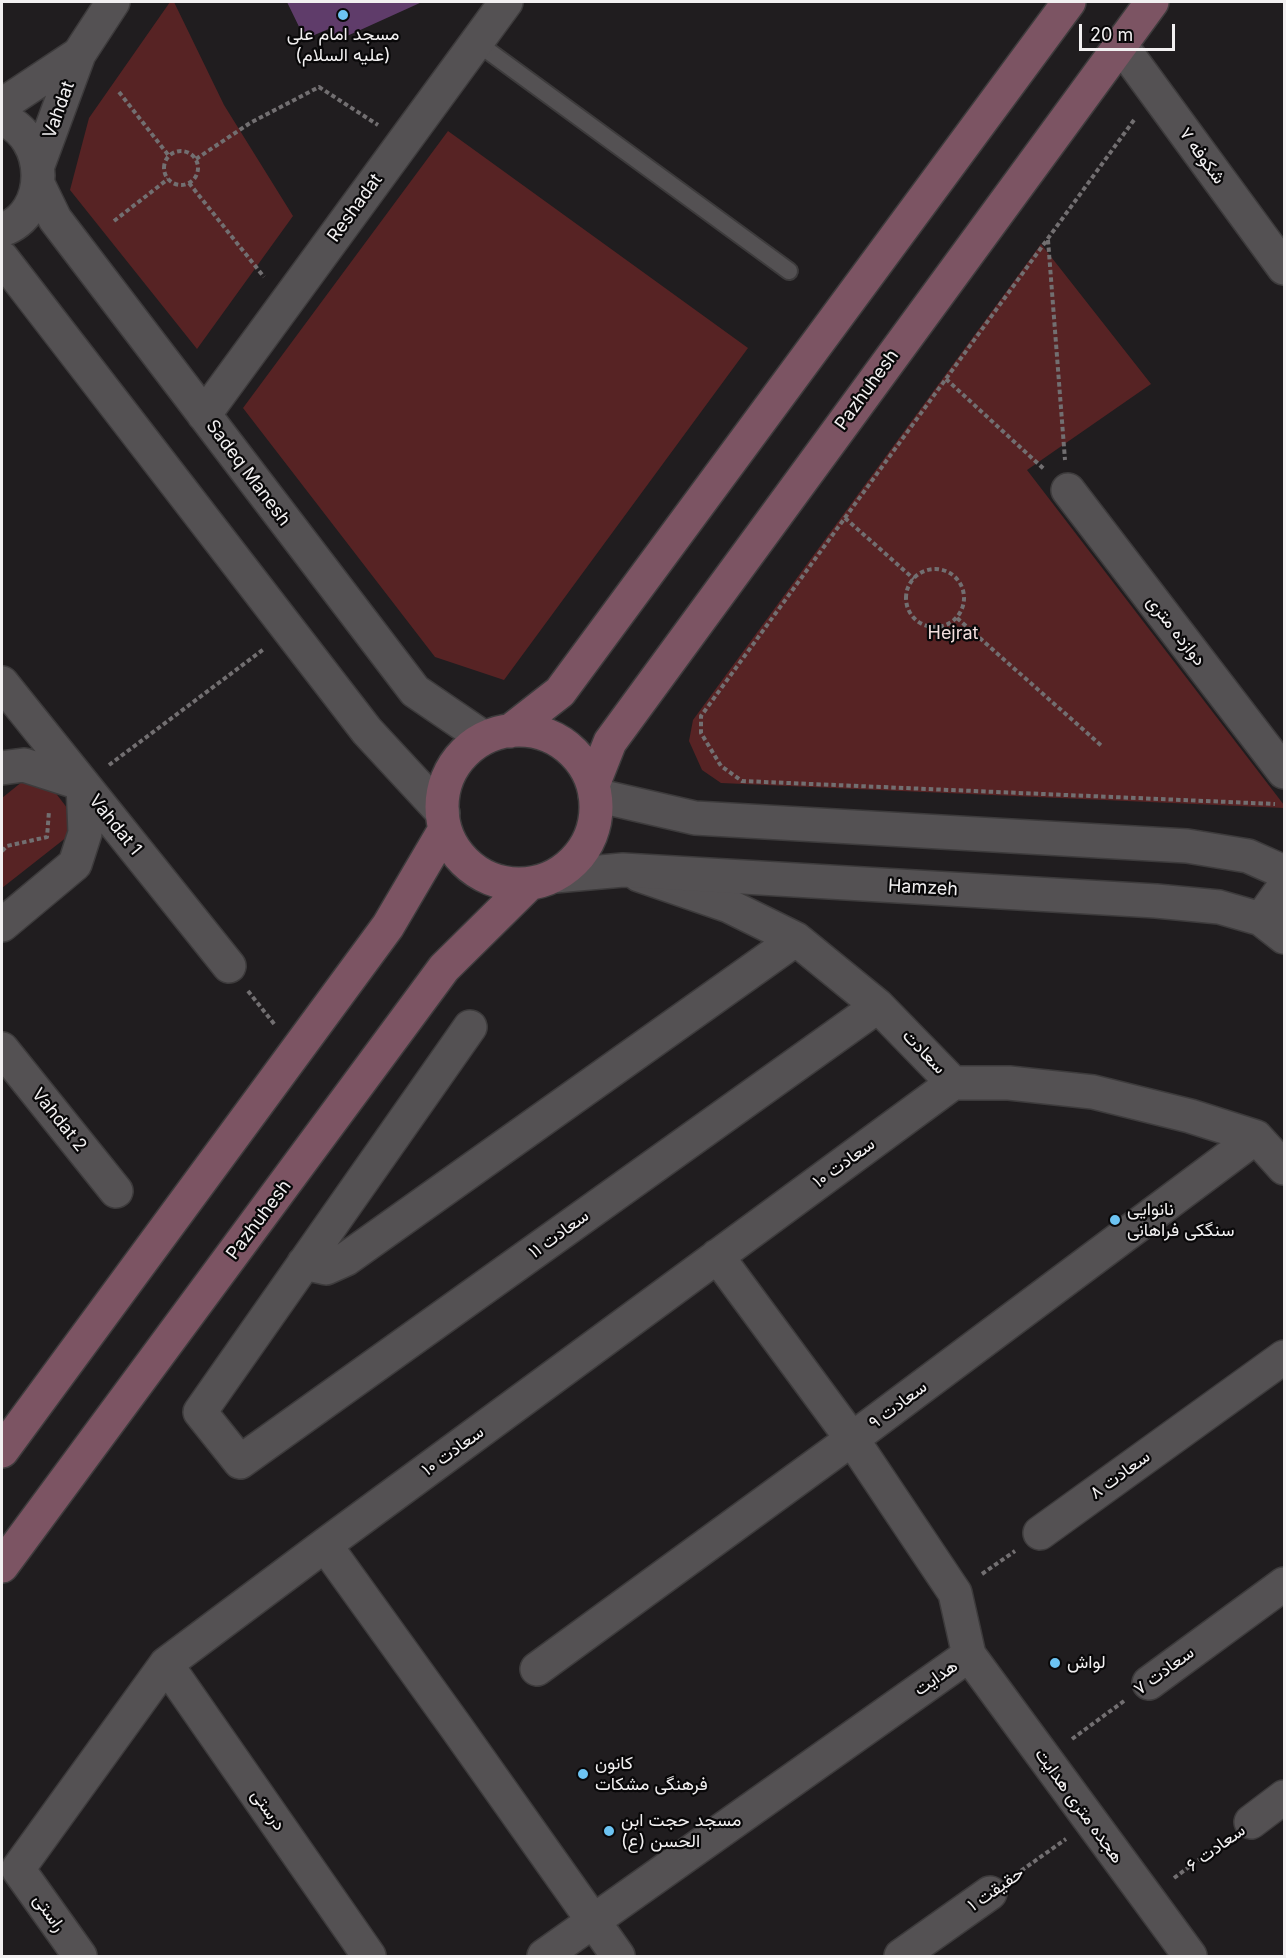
<!DOCTYPE html>
<meta charset="utf-8">
<style>
body{margin:0}
#map{position:relative;width:1286px;height:1958px;overflow:hidden;background:#201d1f;font-family:Inter,sans-serif}
canvas{display:block}
.frame{position:absolute;inset:0;border:3px solid #f2f0f1;pointer-events:none}
.scale{position:absolute;left:1079px;top:24px;width:96px;height:27px;box-sizing:border-box;border:3px solid #f2f0f1;border-top:0;padding-left:8px;font-size:18px;line-height:21px;white-space:nowrap;color:#f2f0f1;-webkit-text-stroke:4px #090809;paint-order:stroke}
</style>
<div id="map">
<canvas width="1286" height="1958"></canvas>
<div class="frame"></div>
<div class="scale">20 m</div>
</div>
<script>
const c = document.querySelector('canvas').getContext('2d');
c.lineJoin = 'round';
function fill(path, color) {
  c.fillStyle = color;
  c.fill(path, 'evenodd');
}
function stroke(path, color, width, dash) {
  c.strokeStyle = color;
  c.lineWidth = width;
  c.lineCap = dash ? 'butt' : 'round';
  c.setLineDash(dash || []);
  c.stroke(path);
}
function write(font, color, halo, rows, align = 'center') {
  c.font = font + ' Inter,Vazirmatn,sans-serif';
  c.lineWidth = 4.5;
  c.setLineDash([]);
  c.textBaseline = 'middle';
  c.strokeStyle = halo;
  c.fillStyle = color;
  for (const [text, x, y, turn = 0] of rows) {
    c.save();
    c.translate(x, y);
    c.rotate((+turn || 0) * Math.PI / 180);
    c.textAlign = isNaN(turn) ? turn : align;
    if (halo) c.strokeText(text, 0, 0);
    c.fillText(text, 0, 0);
    c.restore();
  }
}
const green = new Path2D(`
 M170,2H174L224,105L293,216L197,349L70,190L89,118Z
 M448,131L748,348L504,680L435,657L243,408Z
 M1041,244L1151,384L1027,470L1284,805V808L721,783L702,770L689,741L693,720Z
 M28,777L45,779L74,817L72,833L2,888V798Z`);
const building = new Path2D(`
 M287,2H422L336,41L331,28L305,39Z`);
const path = new Path2D(`
 M119,92L169,156
 M1134,120L701,716V733L721,766L742,781L1275,804
 M164 168a17 17 0 1 1 34 0a17 17 0 1 1-34 0Z
 M196,159L250,123L319,87L378,125
 M189,183L264,277
 M114,221L168,179
 M1048,240L1065,460
 M946,379L1045,470
 M845,518L914,579
 M906 598a29 29 0 1 1 58 0a29 29 0 1 1-58 0Z
 M957,618L1103,747
 M109,765L264,649
 M2,851L7,846L47,837L49,811
 M248,991L275,1025
 M982,1574L1015,1551
 M1072,1739L1124,1701
 M1015,1875L1066,1839
 M1174,1878L1226,1840`);
const service = new Path2D(`
 M476,42L789,271`);
const minor = new Path2D(`
 M1120,44L1284,268
 M1068,490L1284,772
 M2,683L229,966
 M2,768L24,765L83,784L85,833L75,864L2,925
 M639,875L729,906L796,939L878,1006L953,1083H1009L1093,1092L1190,1116L1256,1137L1284,1168
 M470,1027L200,1412L240,1462L878,1006
 M2,1049L116,1191
 M717,1256L852,1439L955,1593L969,1655L1190,1956
 M304,1263L326,1268L346,1259L796,939
 M1040,1533L1284,1357
 M325,1545L456,1727L618,1956
 M166,1664L369,1956
 M537,1669L852,1439L1256,1137
 M1149,1683L1284,1584
 M1251,1822L1284,1797
 M80,1956L18,1869L166,1664L325,1545L953,1083
 M544,1956L969,1655
 M901,1956L990,1893`);
const tertiary = new Path2D(`
 M2,105L79,54
 M2,119C49,137 51,213 2,230
 M38,165L79,54L113,2
 M38,184L55,219L415,691L484,738
 M2,258L367,731L443,813
 M204,415L506,2
 M595,795L695,818L1187,846L1248,856L1284,872
 M555,876L623,870L1156,901L1219,907L1261,919L1284,937
 M1261,919L1284,887`);
const secondary = new Path2D(`
 M442 807a77 77 0 1 1 154 0a77 77 0 1 1-154 0Z
 M510,731L560,692L1069,2
 M593,785L610,742L1152,2
 M2,1451L388,926L445,829
 M2,1566L444,968L529,884`);
const markers = [
 [343,15,6,"#6cc3f2"],
 [1115,1220,6,"#6cc3f2"],
 [1055,1663,6,"#6cc3f2"],
 [583,1774,6,"#6cc3f2"],
 [609,1831,6,"#6cc3f2"]
];
const poiNames = [
 ["مسجد امام علی",343,35,"center"],
 ["(علیه السلام)",343,56,"center"],
 ["نانوایی",1127,1210],
 ["سنگکی فراهانی",1127,1231],
 ["لواش",1067,1663],
 ["کانون",595,1764],
 ["فرهنگی مشکات",595,1785],
 ["مسجد حجت ابن",621,1821],
 ["الحسن (ع)",621,1842]
];
const streetNames = [
 ["Vahdat",59,110,-70],
 ["شکوفه ۷",1202,156,54],
 ["Reshadat",355,208,-54],
 ["Pazhuhesh",867,390,-54],
 ["Sadeq Manesh",248,473,53],
 ["دوازده متری",1176,631,52],
 ["Vahdat 1",115,825,51],
 ["Hamzeh",923,888,3],
 ["سعادت",924,1052,46],
 ["Vahdat 2",59,1120,51],
 ["سعادت ۱۰",844,1163,-36],
 ["Pazhuhesh",259,1220,-53],
 ["سعادت ۱۱",559,1234,-36],
 ["سعادت ۹",898,1405,-37],
 ["سعادت ۱۰",453,1451,-36],
 ["سعادت ۸",1120,1475,-36],
 ["سعادت ۷",1164,1671,-36],
 ["هدایت",936,1678,-35],
 ["هجده متری هدایت",1079,1806,54],
 ["درستی",268,1810,55],
 ["سعادت ۶",1216,1848,-36],
 ["حقیقت ۱",996,1889,-35],
 ["راستی",49,1913,55]
];
const parkNames = [
 ["Hejrat",953,634]
];
fill(green, '#572324');
fill(building, '#5f3c6a');
stroke(service, '#3d3b3c', 20);
stroke(minor, '#3d3b3c', 36);
stroke(tertiary, '#3d3b3c', 36);
stroke(secondary, '#3d3b3c', 36);
stroke(path, '#726f71', 4, [4.5, 3]);
stroke(service, '#545153', 16);
stroke(minor, '#545153', 33);
stroke(tertiary, '#545153', 33);
stroke(secondary, '#7c5463', 33);
for (const [x, y, r, color] of markers) {
  const dot = new Path2D();
  dot.arc(x, y, r, 0, 2 * Math.PI);
  c.fillStyle = color;
  c.fill(dot);
  stroke(dot, '#090809', 2);
}
write('18px', '#f2f0f1', '#090809', poiNames, 'left');
write('18px', '#f2f0f1', '#090809', streetNames);
write('18px', '#f3dedd', '#090809', parkNames);
</script>
